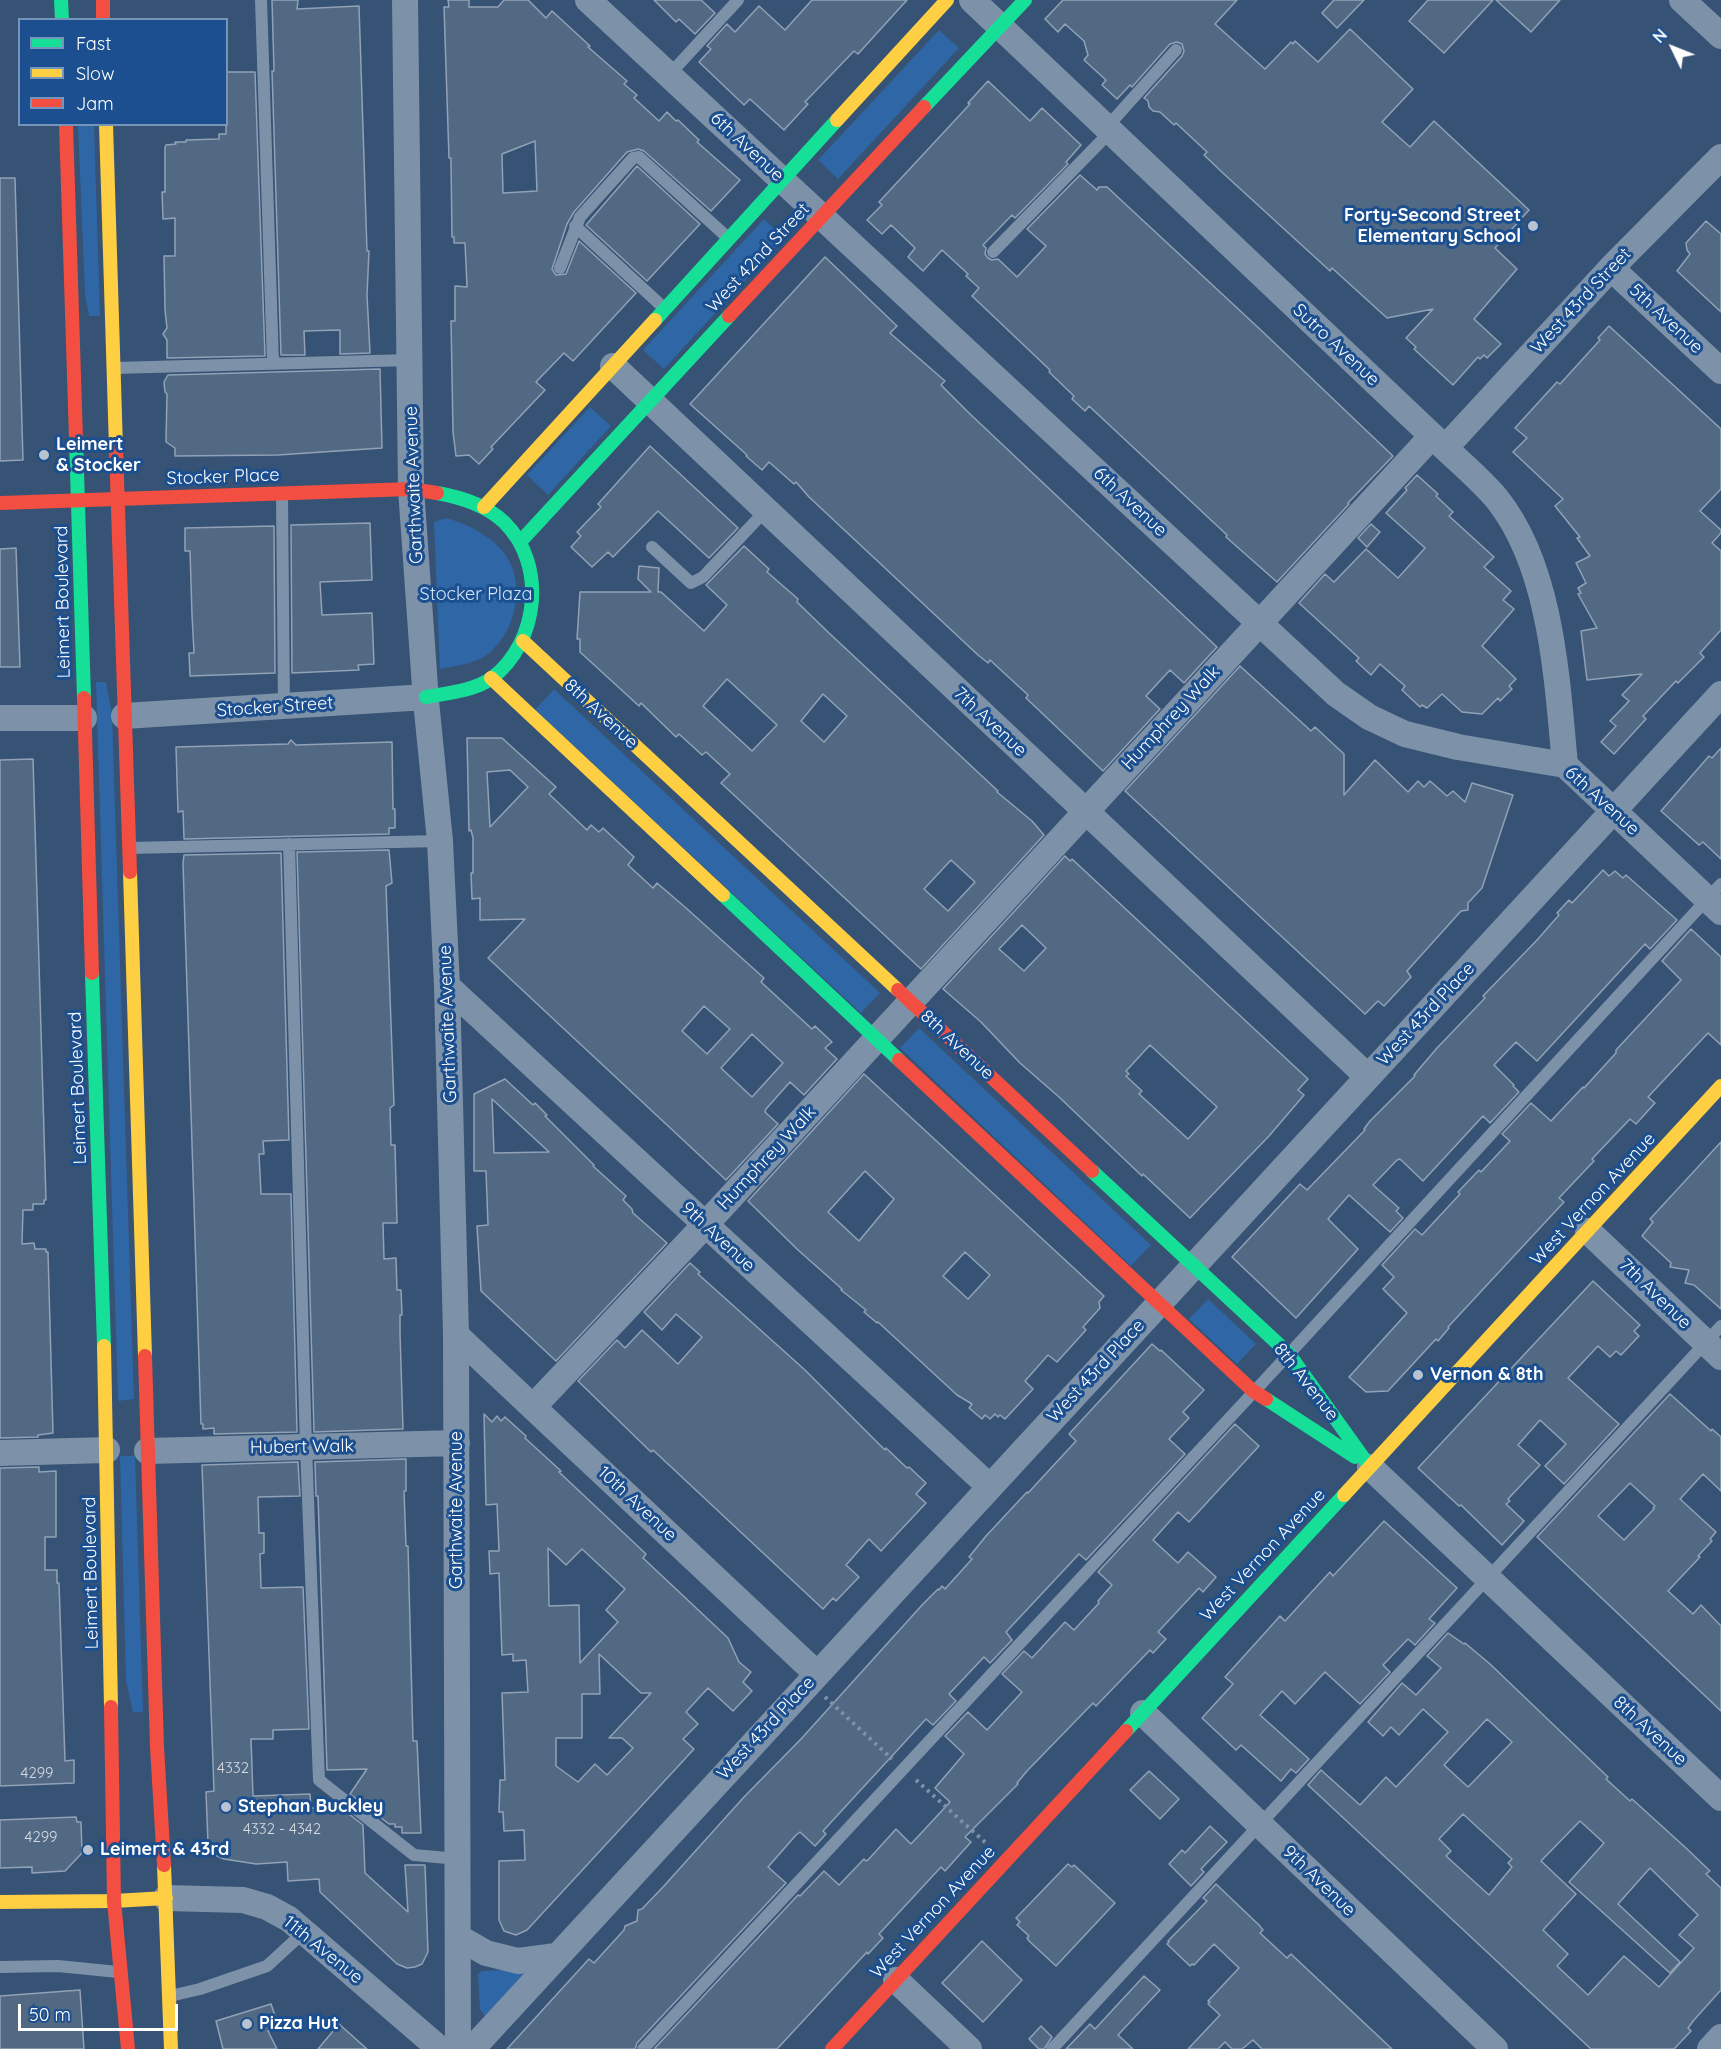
<!DOCTYPE html>
<style>
body{margin:0}
#map{position:relative;width:1721px;height:2049px;overflow:hidden;background:#365274;font-family:Quicksand,sans-serif}
canvas{display:block}
.legend{position:absolute;left:18px;top:18px;width:210px;height:108px;box-sizing:border-box;background:#1b4f8f;border:2px solid #7695bc;margin:0;padding:8px 10px;list-style:none;font-size:18px;color:#fff}
.legend li{display:flex;align-items:center;gap:12px;height:30px}
.legend b{width:30px;border:2px solid #7695bc}
.north{position:absolute;left:1643px;top:18px;width:60px;height:60px;-webkit-text-stroke:4px #1b4f8f;paint-order:stroke;rotate:313deg;font-size:16px;font-weight:700;line-height:24px;text-align:center;color:#fff}
.north::after{content:'';display:block;margin:auto;width:21px;height:27px;background:#fff;clip-path:polygon(50% 0,100% 100%,50% 72%,0 100%)}
.scale{position:absolute;left:18px;top:2004px;width:160px;height:27px;box-sizing:border-box;border:3px solid #fff;border-top:0;padding-left:8px;font-size:18px;line-height:21px;white-space:nowrap;color:#fff;-webkit-text-stroke:4px #1b4f8f;paint-order:stroke}
</style>
<div id="map">
<canvas width="1721" height="2049"></canvas>
<ul class="legend">
<li><b style="height:8px;background:#16e098"></b>Fast</li>
<li><b style="height:8px;background:#ffcf43"></b>Slow</li>
<li><b style="height:8px;background:#f24e42"></b>Jam</li>
</ul>
<div class="north">N</div>
<div class="scale">50 m</div>
</div>
<script>
const c = document.querySelector('canvas').getContext('2d');
c.lineJoin = 'round';
function fill(path, color) {
  c.fillStyle = color;
  c.fill(path, 'evenodd');
}
function stroke(path, color, width, dash) {
  c.strokeStyle = color;
  c.lineWidth = width;
  c.lineCap = dash ? 'butt' : 'round';
  c.setLineDash(dash || []);
  c.stroke(path);
}
function write(font, color, halo, rows, align = 'center') {
  c.font = font + ' Quicksand,sans-serif';
  c.lineWidth = 6;
  c.setLineDash([]);
  c.textBaseline = 'middle';
  c.strokeStyle = halo;
  c.fillStyle = color;
  for (const [text, x, y, turn = 0] of rows) {
    c.save();
    c.translate(x, y);
    c.rotate((+turn || 0) * Math.PI / 180);
    c.textAlign = isNaN(turn) ? turn : align;
    if (halo) c.strokeText(text, 0, 0);
    c.fillText(text, 0, 0);
    c.restore();
  }
}
const green = new Path2D(`
 M939,30L959,48L838,179L818,160Z
 M78,125H94L100,316H89L85,295Z
 M764,219L784,238L664,369L643,350Z
 M590,407L611,426L548,495L527,475Z
 M446,518C468,524 494,537 507,557C526,588 515,632 488,654C475,664 455,666 440,669L434,522Z
 M96,682H106L112,714L134,1399L118,1401Z
 M554,689L880,993L861,1013L535,710Z
 M919,1028L1151,1245L1131,1266L900,1048Z
 M1208,1299L1256,1344L1237,1364L1189,1319Z
 M120,1456H135L143,1712H133L126,1681Z
 M534,1965L491,2016L484,2015L480,2009L478,1974L482,1971L521,1969Z`);
const building = new Path2D(`
 M272,0H298L297,9L359,6L367,251H369L367,295L370,353L340,354V330L304,331L305,355H281L272,71H274Z
 M448,0H469V7H498L504,0H528L546,18L552,11L590,46L588,47L627,81L624,84L637,95L634,98L659,121L667,112L676,121L678,120L699,140L697,142L740,180L711,211L644,151L638,149L627,152L574,212L567,224L552,269L556,275L566,274L579,241L636,293L573,361L564,353L536,382L545,390L491,447L493,449L479,464L469,455L456,456L453,432L451,321H455V286L467,287L465,243H454V237H452L451,163V158H449L444,7H449ZM535,141L537,191L503,193L502,154Z
 M654,0H701L715,13L695,34L679,19L676,22Z
 M812,0H907L858,54L854,51L805,102L808,104L784,130L750,99L744,105L699,62L711,49L707,46L727,24L735,32L759,6L785,30Z
 M1063,0H1237L1215,24L1265,69L1291,42L1293,44L1295,41L1318,62L1350,29L1413,89L1382,122L1410,147L1434,121L1529,210L1495,248L1517,269L1474,319L1501,344L1487,358L1484,355L1480,359L1478,357L1453,385L1414,349L1416,347L1406,338L1433,309L1387,318L1332,268L1330,271L1224,174L1204,155L1207,152L1176,123L1174,125L1160,112L1153,111L1149,107L1148,101L1144,98L1182,56L1184,51L1182,44L1177,42L1170,44L1132,87L1130,85L1117,99L1102,85L1106,80L1084,60L1088,55L1084,41L1065,24L1058,32L1045,19Z
 M1334,0H1364L1337,28L1322,13Z
 M1428,0H1493L1444,53L1409,21Z
 M1496,0H1560L1531,32Z
 M226,72H255L265,356L167,358V340L163,334L167,328L165,310L164,256H175V218L163,219L162,192H165V147L166,145L176,144L175,142H186V140L219,139V134H226Z
 M988,81L1030,121L1042,108L1081,145L1066,162L1068,164L1015,218L1012,215L983,245L986,248L985,254L988,258L992,260L998,259L1017,277L1046,246L1027,229L1080,175L1097,190L1099,187H1107L1264,333L1393,456L1348,503L1349,504L1277,582L1226,537L1227,535L1089,406L1085,411L1072,399L1074,396L1049,372L1050,370L972,296L979,288L966,276L968,274L942,250L923,271L908,257L915,248L891,225L882,234L867,220L882,205L879,202L970,104L968,103Z
 M637,166L700,224L647,281L586,225Z
 M0,178H15L23,460L0,461Z
 M1706,221L1721,234V312L1677,271L1690,254L1687,250L1686,243Z
 M825,257L897,326L890,333L945,381L941,385L970,414L1217,647L1184,683L1170,670L1146,696L1160,709L1103,771L1026,698L1028,695L990,660L988,663L978,655L809,497L796,482L794,484L769,462L762,470L746,456L747,455L690,404Z
 M1609,326L1721,429V489L1700,511L1721,530V533L1712,543L1721,551V630L1700,653L1704,657L1678,683L1676,681L1643,716L1646,719L1614,754L1601,742L1616,726L1610,721L1629,701L1622,695L1642,674L1587,680L1581,631L1597,628L1578,594L1581,593L1578,588L1586,583L1576,563L1590,556L1577,538L1580,537L1555,506L1563,499L1513,452L1527,438L1515,428L1557,382L1560,384L1600,340L1598,338Z
 M380,369L382,448L278,455L175,456V448L166,442L167,394L165,392L164,382L168,375Z
 M650,446L738,528L709,558L658,511L613,557L608,552L592,567L571,547L581,536L577,532L601,507L598,504Z
 M1417,475L1438,494L1436,496L1453,512L1449,516L1494,557L1484,567L1511,591L1503,600L1514,609L1482,646L1516,679L1509,686L1512,689L1500,701L1498,698L1482,714L1462,712L1442,694L1427,708L1422,705L1420,707L1402,690L1405,686L1380,664L1371,675L1356,661L1359,658L1299,603L1325,574L1334,582L1366,549L1398,578L1425,548L1386,513L1407,490L1405,488Z
 M370,523L372,580L320,582L322,615L372,613L374,664L358,665L359,670L292,673L291,525Z
 M1371,524L1380,532L1367,547L1358,538Z
 M274,526L275,673L190,676L189,653H194L192,615L190,551H185V528Z
 M744,546L769,569L767,572L798,599L797,602L829,633L998,791L997,792L1032,821L1044,835L921,969L721,783L730,774L706,752L702,755L679,734L676,737L641,703L639,706L580,652V639H577L580,592H651L638,579L639,566L659,568L658,592H661L704,631L727,605L706,585ZM727,679L777,725L752,751L703,706ZM823,694L847,716L824,742L801,721ZM951,860L975,882L948,911L924,889Z
 M16,548L20,667H0V549Z
 M1240,666L1311,731L1315,727L1344,754V795L1375,760L1408,792L1418,781L1424,787L1430,781L1447,796L1453,791L1465,802L1472,783L1513,795L1482,888L1468,903V910L1461,911L1407,971L1411,977L1384,1006L1378,1001L1365,1014L1125,791Z
 M467,738H502L556,787L549,794L587,830L591,825L599,832L603,828L634,857L628,865L653,888L657,883L686,908L764,978L761,982L812,1029L815,1026L832,1042L825,1048L837,1059L804,1095L790,1082L766,1109L765,1112L778,1124L726,1180L488,958L525,919L480,920V898L472,899L471,873H473V838L471,830L469,831ZM510,770L528,787L490,827L487,772ZM704,1006L730,1029L707,1054L682,1031ZM752,1034L783,1063L752,1097L721,1068Z
 M291,740L296,745L392,742L393,809H395V828H389V834L184,839L183,811L178,812L176,747L288,744Z
 M1721,748V859L1703,842L1699,845L1661,811L1709,756L1712,758Z
 M33,759L46,1200H44V1204H33V1210H23L22,1244L34,1243L35,1249H46V1252H48L53,1433L38,1435V1437L0,1438V760Z
 M389,850L392,883L386,886L394,1105L390,1108L391,1145H395L397,1223H383L384,1259L396,1258L397,1290H401L402,1315H400V1333L403,1429L314,1432L297,852Z
 M281,853L289,1140L263,1141L264,1154H259L261,1194H291L297,1432L214,1434V1428L203,1429V1424H201L183,863L184,855Z
 M1065,856L1070,861L1072,859L1308,1079L1298,1090L1304,1095L1269,1136L1190,1218L1143,1174L1142,1176L1059,1097L1020,1063L981,1022L943,989ZM1022,925L1046,948L1024,971L999,949ZM1150,1045L1217,1107L1188,1139L1139,1094L1142,1091L1126,1076L1129,1074L1126,1071Z
 M1603,870L1609,876L1615,871L1623,878L1626,875L1677,920L1650,949L1645,944L1537,1061L1516,1042L1494,1065L1514,1085L1513,1086L1519,1092L1490,1123L1483,1116L1423,1181L1400,1159L1397,1160L1373,1185L1399,1208L1396,1211L1403,1218L1390,1232L1349,1195L1328,1219L1358,1249L1296,1318L1232,1257L1300,1184L1307,1190L1365,1130L1364,1129L1370,1121L1415,1076L1414,1075L1437,1048L1485,998L1483,996L1537,940L1559,915L1557,913L1569,900L1572,903Z
 M1691,929L1721,957V1045L1708,1033L1648,1097L1655,1103L1636,1124L1630,1119L1592,1159L1594,1161L1559,1198L1564,1202L1448,1327L1449,1328L1438,1341L1436,1339L1388,1391L1366,1392L1349,1377L1407,1313L1383,1289L1394,1277L1382,1265L1415,1229L1422,1235L1460,1194L1458,1192L1479,1170L1481,1172L1510,1141L1502,1134L1531,1103L1551,1121L1583,1087L1584,1088L1616,1053V1050L1681,980L1662,961Z
 M864,1074L1104,1296L1099,1302L1100,1308L1083,1327L1086,1330L1057,1362L1048,1355L1025,1381L1033,1389L1005,1419L1000,1415L998,1417L995,1414L990,1419L985,1415L982,1419L969,1408L972,1404L957,1395L878,1322L877,1323L864,1312L866,1310L841,1290L842,1289L798,1250L748,1201ZM865,1171L894,1199L859,1241L828,1212ZM965,1252L990,1275L968,1299L943,1276Z
 M505,1079L533,1105L535,1103L547,1115L545,1116L594,1165L593,1166L626,1196L623,1200L632,1209L633,1213L667,1243L556,1361L481,1291L477,1226L488,1225L486,1171H474V1094ZM492,1099L549,1152L494,1153Z
 M1721,1142V1309L1694,1285L1685,1283L1689,1270L1670,1267L1671,1263L1642,1236L1653,1222L1650,1219Z
 M690,1263L700,1272L698,1274L805,1370L885,1450L886,1448L907,1468L909,1467L926,1483L916,1494L926,1503L881,1551L869,1539L846,1565L859,1577L836,1601L833,1598L823,1609L653,1450L651,1452L578,1381L617,1340L625,1348L642,1330L678,1364L702,1337L676,1314L662,1330L644,1312Z
 M1593,1281L1640,1325L1634,1331L1639,1336L1621,1355L1616,1351L1610,1357L1598,1346L1568,1378L1619,1424L1564,1484L1545,1466L1566,1444L1540,1420L1518,1445L1540,1465L1508,1499L1510,1501L1506,1504L1524,1521L1502,1545L1461,1505L1459,1506L1418,1468Z
 M1152,1344L1160,1351L1161,1350L1204,1390L1183,1412L1189,1418L1169,1439L1185,1454L1086,1560L1079,1554L1006,1632L1012,1640L990,1663L984,1657L949,1694L956,1701L933,1725L926,1719L823,1831L826,1834L815,1846L800,1832L796,1835L768,1867L786,1883L637,2043L635,2049H507L589,1959L594,1963L624,1930L625,1926L637,1921L638,1910L642,1909L663,1887L744,1797L801,1739L923,1604L938,1589L939,1590L942,1586L945,1589L972,1559L969,1557L986,1536L1027,1492L1028,1493L1076,1441L1069,1434Z
 M1670,1394L1711,1431L1712,1429L1721,1437V1491L1703,1474L1680,1499L1716,1532L1710,1539L1712,1541L1698,1556L1700,1557L1668,1591L1693,1614L1701,1605L1721,1626V1711L1537,1537ZM1630,1483L1655,1506L1653,1508L1654,1509L1624,1540L1598,1516Z
 M484,1414L492,1422L497,1416L501,1421L505,1417L526,1436L525,1438L561,1471L559,1472L646,1554L643,1558L728,1638L739,1662L751,1672L743,1682L752,1691L733,1711L708,1688L686,1712L698,1724L683,1739L694,1749L527,1930L516,1935L504,1931L499,1920V1861L525,1860L524,1830L504,1831L503,1812H499L500,1780H505L502,1693L528,1692L526,1660L513,1661V1654L502,1655L499,1573L490,1574L489,1551H499L497,1504L486,1505ZM548,1548L566,1565L582,1549L625,1589L606,1610L618,1622L580,1663L579,1605L549,1606ZM599,1654L641,1693H651L609,1738H622L633,1748L607,1775L595,1764L578,1782L556,1766V1738H582V1694H600Z
 M1235,1424L1259,1446L1189,1522L1178,1512L1153,1540L1178,1563L1188,1552L1216,1577L1203,1592L1199,1588L1158,1632L1166,1639L1153,1653L1150,1650L1096,1706L1093,1703L1027,1771L1017,1783L1018,1784L965,1837L971,1842L945,1871L941,1867L879,1934L883,1938L868,1954L867,1952L777,2049H654L798,1895L800,1896L824,1871L839,1885L864,1859L866,1861L868,1860L896,1829L911,1844L950,1802L935,1788L964,1754L945,1736L968,1712L987,1730L1022,1692L1002,1674L1024,1651L1032,1658L1065,1622L1074,1630L1099,1603L1098,1601L1112,1585L1098,1572Z
 M406,1459V1491H404L406,1546H408L413,1741H417L421,1833H402V1827H395V1824H389L350,1794L367,1769L327,1770L318,1496H316L315,1462Z
 M298,1462L300,1496L258,1497L259,1533H264V1553L260,1554L261,1588L303,1587L309,1729L273,1730V1739H251L253,1796L310,1794L311,1808H327L337,1812L340,1807L363,1825L365,1873L408,1912L405,1865H425L428,1952L422,1964L415,1967L407,1968L397,1964L320,1892L319,1879L288,1881L287,1862L256,1864L224,1859L215,1855L208,1843L206,1792L214,1791L202,1465Z
 M39,1467V1472L56,1471V1537H45V1570H57V1583H59L65,1761L74,1760V1783L0,1786V1468Z
 M1384,1521L1457,1588L1429,1619L1435,1623L1415,1645L1408,1639L1383,1665L1390,1672L1360,1704L1325,1672L1295,1704L1282,1691L1260,1715L1309,1759L1296,1773L1291,1769L1281,1781L1241,1745L1236,1750L1202,1718L1233,1684L1225,1677L1263,1635L1280,1616L1285,1621L1330,1572L1333,1576Z
 M1448,1633L1464,1644L1465,1643L1490,1664L1608,1777L1606,1779L1630,1801L1632,1799L1686,1848L1710,1871L1706,1874L1721,1888V1990L1694,2020L1688,2028L1691,2031L1674,2049H1591L1308,1785L1321,1770L1360,1805L1386,1777L1396,1787L1448,1732L1423,1709L1399,1735L1391,1727L1383,1736L1368,1722L1402,1683L1416,1695L1441,1668L1427,1656ZM1487,1719L1512,1742L1468,1787L1444,1765ZM1463,1814L1512,1859L1508,1863L1512,1867L1489,1895L1446,1856L1451,1851L1439,1839ZM1580,1821L1604,1843L1569,1882L1670,1973L1680,1962L1618,1904L1650,1868L1698,1915L1679,1935L1694,1948L1659,1987L1624,1956L1588,1995L1557,1966L1568,1954L1543,1930L1576,1894L1541,1861Z
 M1149,1771L1179,1799L1160,1819L1130,1790Z
 M76,1817L77,1822H81L82,1853L65,1871L32,1873V1867L0,1868V1820Z
 M1210,1826L1227,1842L1201,1869L1204,1872L1191,1886L1169,1864L1182,1850L1185,1853Z
 M1068,1864L1072,1867L1074,1865L1115,1903L1056,1966L1029,1941L1027,1938L1029,1936L1017,1925L1020,1922L1016,1918Z
 M1216,1884L1259,1925L1263,1930L1260,1933L1287,1958L1291,1954L1392,2049H1262L1253,2040L1242,2049H1232L1225,2042L1218,2049H1188L1220,2015L1208,2004L1210,2002L1208,2001L1239,1968L1214,1944L1194,1965L1192,1964L1190,1966L1167,1944L1169,1942L1168,1941L1207,1901L1203,1898Z
 M982,1941L1022,1980L983,2022L942,1983Z
 M1144,1976L1160,1990L1118,2035L1133,2049H1066L1090,2024L1095,2029Z
 M80,1990L84,2049H0V1996Z
 M271,2004L279,2027L268,2031L277,2049H223L216,2021Z
 M339,2024L367,2049H318Z
 M1041,2026L1052,2037L1044,2049H1039L1029,2039Z`);
const path = new Path2D(`
 M825,1697L892,1759
 M916,1780L986,1843`);
const lane = new Path2D(`
 M261,0L273,363
 M669,75L738,0
 M1107,127L1176,50
 M575,226L664,308
 M993,252L1111,131
 M560,268L580,217L633,158L639,157L727,237
 M114,368L410,360
 M282,495L284,707
 M652,547L691,583L703,577L766,510
 M289,844L306,1447L319,1780L414,1855L458,1859
 M130,848L440,841
 M0,1967L58,1966L118,1972
 M170,1996L200,1989L267,1966L304,1932
 M643,2049L1289,1354L1721,884
 M1052,2049L1721,1326`);
const street = new Path2D(`
 M405,0L411,489L426,701L440,841L447,986L456,1335L458,2049
 M588,0L1336,694L1369,717L1405,734L1458,747L1565,765L1721,912
 M972,0L1445,448C1462,464 1482,481 1497,499C1552,568 1557,680 1565,765
 M1682,0L1721,36
 M1611,268L1721,371
 M613,366L1368,1077
 M1445,448L1611,268L1721,157
 M124,716L426,697
 M0,718H84
 M447,986L990,1487
 M1588,1231L1721,1357
 M456,1335L817,1674
 M533,1407L705,1225L1432,436
 M147,1451L457,1443
 M0,1453L107,1450
 M1370,1467L1721,1798
 M1143,1713L1495,2049
 M166,1898L243,1900L267,1907L289,1919L440,2049
 M458,1937L486,1953L518,1961L556,1956
 M896,1980L969,2049
 M472,2049L1721,694
 M1710,2049L1721,2037`);
const fast = new Path2D(`
 M61,0L62,20
 M924,107L1025,0
 M655,320L837,120
 M76,439L84,698
 M520,542L729,316
 M426,697C447,693 474,691 492,678C539,642 547,564 504,522C486,505 460,497 437,493
 M723,895L899,1060
 M92,973L104,1346
 M1092,1171L1289,1354L1370,1467
 M1266,1399L1355,1457
 M1126,1731L1344,1495`);
const slow = new Path2D(`
 M837,120L947,0
 M106,124L116,448
 M484,507L655,320
 M523,641L898,990
 M491,678L723,895
 M130,872L145,1356
 M104,1346L111,1707
 M1344,1495L1721,1086
 M164,1865L171,2049
 M0,1902L114,1901L166,1898`);
const jam = new Path2D(`
 M103,0V20
 M66,124L76,439
 M729,316L924,107
 M116,448L130,872
 M0,503L411,489L437,493
 M84,698L92,973
 M898,990L1092,1171
 M899,1060L1253,1391L1266,1399
 M145,1356L157,1747L164,1865
 M111,1707L114,1901L128,2049
 M832,2049L1126,1731`);
const markers = [
 [1533,226,6,"#b9c2ce"],
 [44,455,6,"#b9c2ce"],
 [1418,1375,6,"#b9c2ce"],
 [226,1807,6,"#b9c2ce"],
 [88,1850,6,"#b9c2ce"],
 [247,2024,6,"#b9c2ce"]
];
const numberNames = [
 ["4332",233,1768],
 ["4299",37,1773],
 ["4332 - 4342",282,1829],
 ["4299",41,1837]
];
const streetNames = [
 ["6th Avenue",747,147,43],
 ["West 42nd Street",758,258,-47],
 ["West 43rd Street",1581,301,-47],
 ["5th Avenue",1666,319,43],
 ["Sutro Avenue",1336,345,43],
 ["Stocker Place",223,477,-2],
 ["Garthwaite Avenue",414,485,-92],
 ["6th Avenue",1130,502,43],
 ["Leimert Boulevard",63,602,-91],
 ["Stocker Street",275,707,-4],
 ["8th Avenue",601,714,43],
 ["Humphrey Walk",1171,718,-47],
 ["7th Avenue",990,722,43],
 ["6th Avenue",1602,801,42],
 ["West 43rd Place",1426,1014,-47],
 ["Garthwaite Avenue",448,1024,-92],
 ["8th Avenue",957,1045,43],
 ["Leimert Boulevard",78,1088,-92],
 ["Humphrey Walk",767,1158,-47],
 ["West Vernon Avenue",1593,1199,-47],
 ["9th Avenue",718,1237,43],
 ["7th Avenue",1655,1294,44],
 ["West 43rd Place",1096,1371,-47],
 ["8th Avenue",1306,1382,52],
 ["Hubert Walk",302,1447,-1],
 ["10th Avenue",637,1504,43],
 ["Garthwaite Avenue",457,1510,-90],
 ["West Vernon Avenue",1263,1555,-47],
 ["Leimert Boulevard",91,1573,-91],
 ["West 43rd Place",766,1728,-47],
 ["8th Avenue",1650,1731,43],
 ["9th Avenue",1319,1881,44],
 ["West Vernon Avenue",933,1912,-47],
 ["11th Avenue",323,1950,39]
];
const poiNames = [
 ["Forty-Second Street",1521,216,"right"],
 ["Elementary School",1521,237,"right"],
 ["Leimert",56,445],
 ["& Stocker",56,466],
 ["Vernon & 8th",1430,1375],
 ["Stephan Buckley",238,1807],
 ["Leimert & 43rd",100,1850],
 ["Pizza Hut",259,2024]
];
const parkNames = [
 ["Stocker Plaza",476,595]
];
fill(green, '#2f66a5');
fill(building, '#526984');
stroke(building, '#92a2b6', 1.5);
stroke(path, '#7d92a8', 4, [3, 4.5]);
stroke(lane, '#7d92a8', 12);
stroke(street, '#7d92a8', 26);
stroke(fast, '#16e098', 14);
stroke(slow, '#ffcf43', 14);
stroke(jam, '#f24e42', 14);
for (const [x, y, r, color] of markers) {
  const dot = new Path2D();
  dot.arc(x, y, r, 0, 2 * Math.PI);
  c.fillStyle = color;
  c.fill(dot);
  stroke(dot, '#1b4f8f', 2);
}
write('15px', '#d4dae0', null, numberNames);
write('18px', '#fff', '#1b4f8f', streetNames);
write('bold 18px', '#fff', '#1b4f8f', poiNames, 'left');
write('18px', '#cfe3fa', '#1b4f8f', parkNames);
</script>
